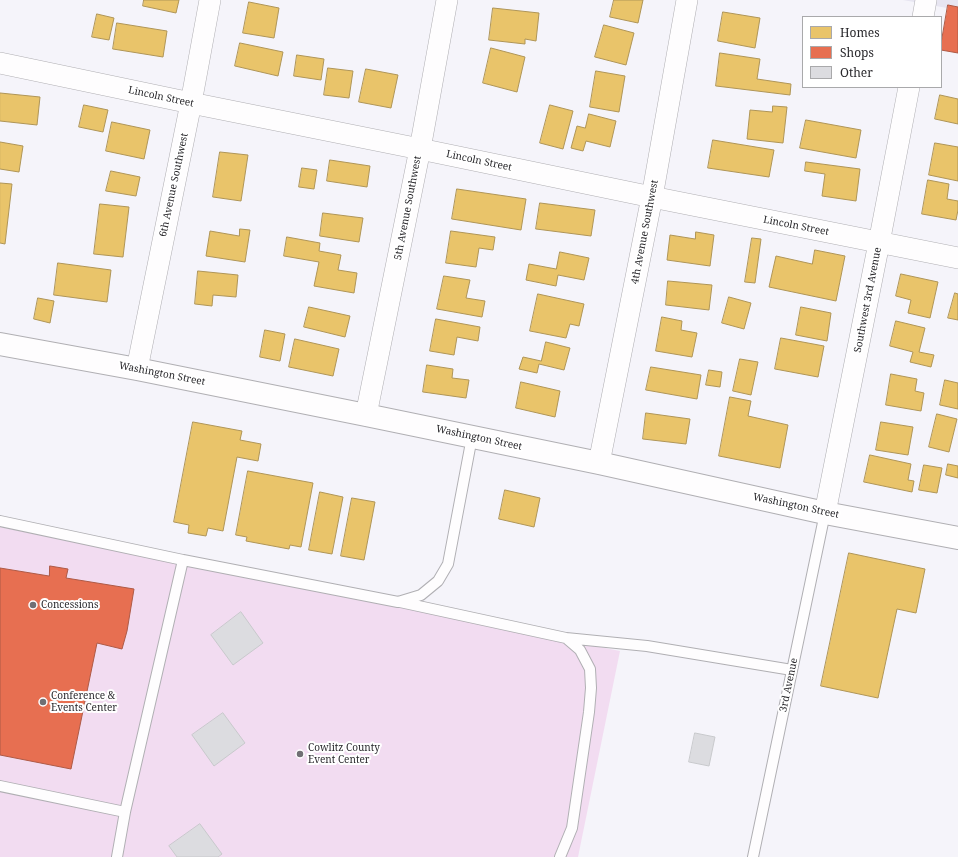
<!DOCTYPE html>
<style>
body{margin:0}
#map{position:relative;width:958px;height:857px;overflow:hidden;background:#f5f4fa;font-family:"Noto Serif",serif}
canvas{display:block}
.legend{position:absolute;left:802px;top:16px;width:140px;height:72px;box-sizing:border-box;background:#fff;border:1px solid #a9a9ab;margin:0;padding:5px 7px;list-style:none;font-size:12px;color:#29282c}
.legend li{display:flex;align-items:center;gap:8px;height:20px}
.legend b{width:20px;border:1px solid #a9a9ab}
</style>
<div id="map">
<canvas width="958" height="857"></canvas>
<ul class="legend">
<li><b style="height:11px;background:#e9c46a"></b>Homes</li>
<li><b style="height:11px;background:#e76f51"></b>Shops</li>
<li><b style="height:11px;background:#dcdce0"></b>Other</li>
</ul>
</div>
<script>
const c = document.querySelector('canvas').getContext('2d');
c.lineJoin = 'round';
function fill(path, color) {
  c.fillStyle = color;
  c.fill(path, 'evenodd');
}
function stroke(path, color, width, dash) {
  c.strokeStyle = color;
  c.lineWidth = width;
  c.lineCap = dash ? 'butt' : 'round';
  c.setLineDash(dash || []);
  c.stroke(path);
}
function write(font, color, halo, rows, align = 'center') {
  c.font = font + ' "Noto Serif",serif';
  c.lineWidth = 4;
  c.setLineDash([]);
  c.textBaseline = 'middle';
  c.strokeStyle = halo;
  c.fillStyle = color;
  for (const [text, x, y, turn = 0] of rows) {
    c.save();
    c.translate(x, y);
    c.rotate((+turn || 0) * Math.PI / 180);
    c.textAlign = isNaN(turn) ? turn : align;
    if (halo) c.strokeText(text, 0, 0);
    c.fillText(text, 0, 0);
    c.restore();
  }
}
const built = new Path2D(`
 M903,0H958V10Z`);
const green = new Path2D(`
 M0,527L620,651L578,857H0Z`);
const homes = new Path2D(`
 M144,0H179L176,13L143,6Z
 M614,0H643L638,23L610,17Z
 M249,2L279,8L274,38L243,33Z
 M493,8L539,13L536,41L525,39V44L489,40Z
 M723,12L760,18L755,48L718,41Z
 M97,14L114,18L109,40L92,37Z
 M117,23L167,31L163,57L113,49Z
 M604,25L634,33L626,65L595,57Z
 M240,43L283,52L278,76L235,66Z
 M491,48L525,57L517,92L483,83Z
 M720,53L760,59L757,79L791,84L790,95L716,86Z
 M297,55L324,59L321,80L294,76Z
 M328,68L353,71L349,98L324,95Z
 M366,69L398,75L391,108L359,102Z
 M596,71L625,76L619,112L590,107Z
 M0,93L40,97L37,125L0,121Z
 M940,95L958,99V124L935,119Z
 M84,105L108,110L103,132L79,127Z
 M550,105L573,111L563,149L540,143Z
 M773,106L787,107L783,143L747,139L750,110L772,112Z
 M589,114L616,121L610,147L586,141L583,151L571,148L577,126L585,128Z
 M806,120L861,130L856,158L800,148Z
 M112,122L150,130L144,159L106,151Z
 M713,140L774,150L769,177L708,168Z
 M0,142L23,146L19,172L0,169Z
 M935,143L958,147V181L929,175Z
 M220,152L248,155L241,201L213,197Z
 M330,160L370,166L367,187L327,181Z
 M806,162L860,169L856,201L822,196L825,174L805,171Z
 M302,168L317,170L314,189L299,187Z
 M111,171L140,177L136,196L106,191Z
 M928,180L949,184L947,199L958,201V210L956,220L922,214Z
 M0,183L12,184L5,244L0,243Z
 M457,189L526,199L521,230L452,219Z
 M540,203L595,210L591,236L536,229Z
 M100,204L129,207L123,257L94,254Z
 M323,213L363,218L359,242L320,236Z
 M240,229L250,230L245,262L206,256L210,231L239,236Z
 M451,231L495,237L493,250L479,248L476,267L446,263Z
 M696,232L714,235L710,266L667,260L670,235L695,239Z
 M287,237L320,243L319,251L341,255L338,270L357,273L354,293L314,286L319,262L284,256Z
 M752,238L761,239L755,283L745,282Z
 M815,250L845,256L836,301L769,287L776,256L812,264Z
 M560,252L589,258L584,280L558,275L556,286L526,280L529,264L556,269Z
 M58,263L111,270L107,302L54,295Z
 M198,271L238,275L236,297L213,295L212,306L195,304Z
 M901,274L938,282L930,318L908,313L911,300L896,296Z
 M444,276L470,280L466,298L485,301L482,317L437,309Z
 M668,281L712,285L709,310L666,305Z
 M955,293L958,294V320L948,318Z
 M538,294L584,304L579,326L570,324L566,338L530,331Z
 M729,297L751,303L744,329L722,323Z
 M38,298L54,301L50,323L34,319Z
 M309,307L350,316L345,337L304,327Z
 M801,307L831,313L827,341L796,335Z
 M662,317L682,321L681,330L697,333L692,357L656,351Z
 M436,319L480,327L478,341L457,337L454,355L430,351Z
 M896,321L925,328L919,352L934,355L931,367L910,362L913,352L890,346Z
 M265,330L285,334L280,361L260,357Z
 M781,338L824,346L818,377L775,369Z
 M295,339L339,349L333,376L289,367Z
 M546,342L570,348L564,370L539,364L537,373L519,369L523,357L541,361Z
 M740,359L758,362L751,395L733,391Z
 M427,365L453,369L452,378L469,380L466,398L423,392Z
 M651,367L701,375L697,399L646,390Z
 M709,370L722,372L720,387L706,385Z
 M891,374L917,379L915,391L924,393L921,411L886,405Z
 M945,380L958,383V409L940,405Z
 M521,382L560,391L555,417L516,408Z
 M730,397L751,401L748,416L788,425L780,468L719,456Z
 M646,413L690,419L686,444L643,439Z
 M937,414L957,419L949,452L929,447Z
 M193,422L242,431L240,440L261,444L258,461L237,457L223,531L208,528L206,536L188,533L189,525L174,522Z
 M881,422L913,427L908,455L876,450Z
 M870,455L911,464L908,480L914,481L912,492L864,482Z
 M948,464L958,466V478L946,475Z
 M924,465L942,468L937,493L919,490Z
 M248,471L313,483L301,547L290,545L289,549L246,541L247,537L236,535Z
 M505,490L540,498L534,527L499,519Z
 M320,492L343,497L332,554L309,550Z
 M352,498L375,502L364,560L341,556Z
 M849,553L925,569L916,613L897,609L878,698L821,686Z`);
const shops = new Path2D(`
 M948,5L958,7V53L941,50V44Z
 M50,566L68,569L66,578L134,589L127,631L122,649L97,643L71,769L0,755V568L49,576Z`);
const building = new Path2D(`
 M241,612L263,643L233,665L211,635Z
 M223,713L245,743L214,766L192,735Z
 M695,733L715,737L709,766L689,762Z
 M200,824L222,854L218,857H177L169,846Z`);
const lane = new Path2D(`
 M0,521L183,560L125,812L0,786
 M183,560L398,602L421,595L438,581L448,564L472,437
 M400,602L566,638L580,650L590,669L591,688L589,712L572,828L560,857
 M566,638L647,646L792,670
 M117,857L125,812
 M753,857L825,513`);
const street = new Path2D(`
 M923,17L926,0
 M0,63L191,103L420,149L652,197L958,258
 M137,369L191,103L210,0
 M366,415L420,149L447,0
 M599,463L652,197L687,0
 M825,513L879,243L909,87`);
const secondary = new Path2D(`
 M0,344L137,369L366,415L599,463L825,513L958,538`);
const markers = [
 [33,605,4,"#706f74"],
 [43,702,4,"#706f74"],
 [300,754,4,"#706f74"]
];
const streetNames = [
 ["Lincoln Street",161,97,12],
 ["Lincoln Street",479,161,12],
 ["6th Avenue Southwest",174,185,-78],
 ["5th Avenue Southwest",408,208,-79],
 ["Lincoln Street",796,226,11],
 ["4th Avenue Southwest",645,232,-79],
 ["Southwest 3rd Avenue",868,300,-79],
 ["Washington Street",162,374,11],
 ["Washington Street",479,438,12],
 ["Washington Street",796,506,12],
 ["3rd Avenue",789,685,-78]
];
const poiNames = [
 ["Concessions",41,605],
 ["Conference &",51,696],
 ["Events Center",51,708],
 ["Cowlitz County",308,748],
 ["Event Center",308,760]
];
fill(built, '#e7e5f1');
fill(green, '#f2dcf1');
fill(homes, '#e9c46a');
stroke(homes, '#af9557', 1);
fill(shops, '#e76f51');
stroke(shops, '#ae5a46', 1);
fill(building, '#dcdce0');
stroke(building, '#c8c9cc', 1);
stroke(lane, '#b0afb3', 12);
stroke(street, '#b0afb3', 22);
stroke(secondary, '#b0afb3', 24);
stroke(lane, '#fefdfe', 10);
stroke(street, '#fefdfe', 21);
stroke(secondary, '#fefdfe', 22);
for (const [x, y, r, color] of markers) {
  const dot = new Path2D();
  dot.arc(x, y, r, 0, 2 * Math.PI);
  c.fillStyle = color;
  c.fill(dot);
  stroke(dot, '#fff', 1.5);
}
write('10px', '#29282c', '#fff', streetNames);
write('10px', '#29282c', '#fff', poiNames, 'left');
</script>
